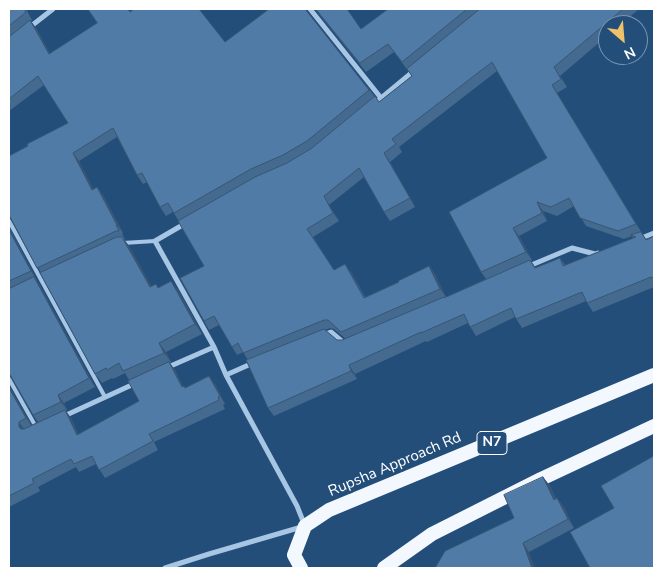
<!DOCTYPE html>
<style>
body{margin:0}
#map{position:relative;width:663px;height:577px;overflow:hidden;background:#244e7a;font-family:"Nunito Sans",sans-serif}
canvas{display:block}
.frame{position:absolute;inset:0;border:10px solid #fff;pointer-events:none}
.north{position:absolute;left:598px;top:15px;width:50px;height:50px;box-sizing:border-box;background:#244e7a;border:1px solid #7c95af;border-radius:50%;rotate:153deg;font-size:14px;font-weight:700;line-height:20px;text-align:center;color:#fff}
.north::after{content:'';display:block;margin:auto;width:18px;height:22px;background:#eec16a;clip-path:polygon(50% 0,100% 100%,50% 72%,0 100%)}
</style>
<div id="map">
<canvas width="663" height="577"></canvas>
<div class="frame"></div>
<div class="north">N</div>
</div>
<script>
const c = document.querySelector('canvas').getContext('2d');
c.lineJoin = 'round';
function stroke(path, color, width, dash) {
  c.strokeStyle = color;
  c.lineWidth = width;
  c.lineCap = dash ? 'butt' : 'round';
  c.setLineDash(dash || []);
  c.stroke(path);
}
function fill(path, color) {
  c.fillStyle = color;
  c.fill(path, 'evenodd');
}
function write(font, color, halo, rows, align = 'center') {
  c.font = font + ' "Nunito Sans",sans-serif';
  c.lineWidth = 5;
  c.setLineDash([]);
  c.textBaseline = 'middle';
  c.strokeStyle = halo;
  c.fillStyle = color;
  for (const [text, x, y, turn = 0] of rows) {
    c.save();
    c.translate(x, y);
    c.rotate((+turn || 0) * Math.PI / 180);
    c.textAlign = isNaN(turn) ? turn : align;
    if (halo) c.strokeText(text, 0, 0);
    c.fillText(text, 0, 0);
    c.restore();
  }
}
const service = new Path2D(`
 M9,221L105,397
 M123,243L155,241
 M9,379L36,427`);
const minor = new Path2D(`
 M310,9L381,98
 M30,27L53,9
 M374,104L415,70
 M639,239L654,233
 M529,266L572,248L595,254L598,253
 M323,335L331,332L345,344
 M166,368L214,347
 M226,375L253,363
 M62,417L136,383
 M165,568L209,554L305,526L297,506L226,375L214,347L155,241L186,223`);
const trunk = new Path2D(`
 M301,568L294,555L305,526L329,510L654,375
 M384,568L432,534L541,479L654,426`);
const wall = new Path2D(`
 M9,9H26L32,20L31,21L36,28L50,54L97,23L130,12L225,42L269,9H306V10L379,102L412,76L394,52L366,72L315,9H347L361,29L388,9H639L620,25H608V35L560,76L567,87L557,93L642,233L646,239L654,236V287L593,312L586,301L522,328L515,317L476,336L468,323L427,342L426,341L355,374L357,379L274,416L268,408L248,360L243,352L237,355L232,347L219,325L209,330L204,321V266L179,221L173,212L166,216L160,207L147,182L143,184L137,175L117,137L79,161L93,189L97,187L103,195L123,233L122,234L125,239H124L129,246L151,286L178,290L202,334L166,352L171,362L170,363L175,370L183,387L185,388L215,384L225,404L223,405L225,409L154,442L158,450L105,478L96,464L79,472L76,467L38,487L40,491L9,507V386L31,425L38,422L33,415L11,376H9V227L36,279L40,286L95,387L64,403L67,410L66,411L71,418L78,434L139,401L129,380L125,373L113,379L112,378L102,383L95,374L41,273L11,218L9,217V156L68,123L44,85L9,111ZM497,71L547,158L481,272L486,279L446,297L435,274L429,266L399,282L365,297L351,272L334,270L313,237L339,221L329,205L364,177L384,212L390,221L415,207L390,162L402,152L399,147ZM574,206L586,226L624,239L632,236L633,238L565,265L560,258L536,268L531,261L532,260L519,236L547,221L543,211L557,216ZM330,328L334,329L346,339L342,340H337L325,330Z
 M543,477L550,486L556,499L557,498L564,507L574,528L529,552L435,568L514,518Z`);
const shadedWall = new Path2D(`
 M30,20L36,28L55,63L49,54Z
 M552,85L557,93L642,233L636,224Z
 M73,153L79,161L98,198L92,190Z
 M384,153L390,162L415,207L410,198Z
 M97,187L103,195L123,233L117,225Z
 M324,196L329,205L339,221L333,213Z
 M537,202L543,211L547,221L542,213Z
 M9,227L36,279L31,271L9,230Z
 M513,228L519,236L532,260L526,252Z
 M122,237L129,246L157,296L150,287Z
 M345,264L351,272L369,306L364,298Z
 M429,266L435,274L446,297L440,289Z
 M34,277L40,286L95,387L89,378Z
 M171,281L178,290L202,334L195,324Z
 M159,343L166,352L171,362L164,353Z
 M169,362L175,370L188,396L182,387Z
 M349,365L355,374L357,379L351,371Z
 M209,376L215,384L225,404L220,396Z
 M9,386L32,426L26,418L9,388Z
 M58,395L64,403L67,410L61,402Z
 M65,410L71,418L83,443L77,435Z
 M19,422L25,430L24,435L19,427Z
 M543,477L550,486L560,509L554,500Z
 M557,498L564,507L574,528L568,519Z
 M523,543L529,552L535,568H532Z`);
const building = new Path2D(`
 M9,9H24L26,12L9,26Z
 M88,9H128L130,12L134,9H199L225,42L269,9H305L369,90L307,141L283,155L251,169L174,213L168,203L160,207L142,173L137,175L113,128L73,153L92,190L97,187L117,225H116L119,231H116L37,268L9,215V156L28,146L27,144L68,123L38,76L9,99V37L30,20L49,54L97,23Z
 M316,9H347L361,29L388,9H467L402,62L388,44L360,63Z
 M480,9H623L554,67L561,79L552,85L636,224L618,231L580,218L569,198L551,207L537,202L542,213L513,228L526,252L481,272L449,212L547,158L492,62L392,139L396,144L384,153L410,198L384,212L359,168L324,196L333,213L307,229L334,270L345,264L364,298L399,282L398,281L429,266L440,289L341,332L328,320H324L243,353L238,343L232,347L214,316L204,321L180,278L204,266L178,221L255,177L287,163L312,148L375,96L379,102L412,76L407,69Z
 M9,230L31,271L9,281Z
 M641,232L646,240L654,236V277L651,278V277L587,303L582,292L516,319L511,308L470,327L464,314L421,333V332L349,365L351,371L268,408L246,360L324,329L337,340H342L444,297V298L530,260L535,268L560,258L563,266L636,237L631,235Z
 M117,237H122L150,287L156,284L158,288L171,281L195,324L159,343L164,353L123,371L119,363L107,370L106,368L95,374L40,273Z
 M34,277L89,378L58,395L61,402L33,415L9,373V289Z
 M169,362L182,387L184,386L185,388L209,376L220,396L218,397L219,400L149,434L153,441L99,470L92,456L74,464L71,459L32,479L34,483L9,496V388L26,418L19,422V427L21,429H24L65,410L77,435L139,401L128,381Z
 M654,456V568H590L570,532L614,508L601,486Z
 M543,477L554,500L557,498L568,519L523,543L532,568H435L445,551L514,518L504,495Z`);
const shields = [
 [492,443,30]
];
const shieldNames = [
 ["N7",492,443]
];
const streetNames = [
 ["Rupsha Approach Rd",395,465,-23]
];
stroke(service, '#a7c6e4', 4);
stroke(minor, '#a7c6e4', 5);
stroke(trunk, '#f3f8fe', 14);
fill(wall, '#456a8f');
fill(shadedWall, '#385674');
fill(building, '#507ba6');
stroke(building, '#385674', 1);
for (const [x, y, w] of shields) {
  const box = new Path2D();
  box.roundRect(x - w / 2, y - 11.5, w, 23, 4);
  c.fillStyle = '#244e7a';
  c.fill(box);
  stroke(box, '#fff', 1);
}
write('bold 14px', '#fff', null, shieldNames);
write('15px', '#fff', '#244e7a', streetNames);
</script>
